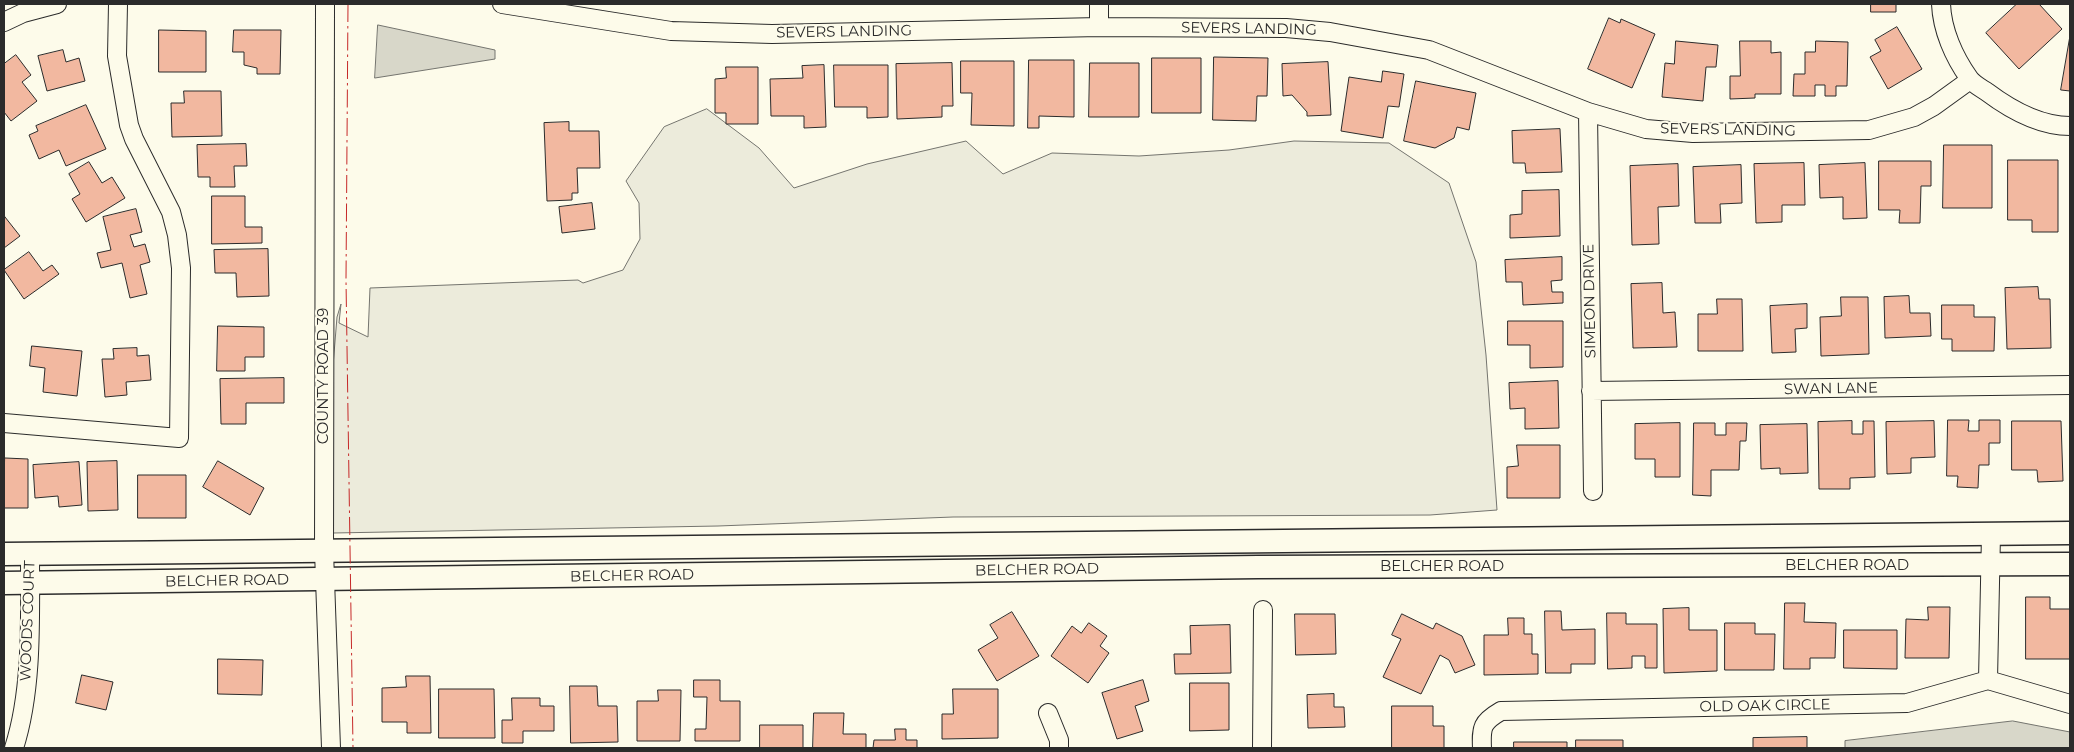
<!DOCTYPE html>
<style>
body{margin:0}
#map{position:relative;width:2074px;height:752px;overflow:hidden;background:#fdfbea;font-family:Montserrat,sans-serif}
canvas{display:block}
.frame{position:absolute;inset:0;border:5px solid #2b2b2b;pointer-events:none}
</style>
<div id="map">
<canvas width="2074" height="752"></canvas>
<div class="frame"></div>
</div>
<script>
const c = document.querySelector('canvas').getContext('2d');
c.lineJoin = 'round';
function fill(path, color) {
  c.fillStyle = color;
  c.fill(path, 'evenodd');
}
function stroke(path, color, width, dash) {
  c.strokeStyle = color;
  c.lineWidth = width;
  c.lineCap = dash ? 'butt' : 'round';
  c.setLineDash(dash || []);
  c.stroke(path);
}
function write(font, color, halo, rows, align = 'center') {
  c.font = font + ' Montserrat,sans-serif';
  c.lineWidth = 4;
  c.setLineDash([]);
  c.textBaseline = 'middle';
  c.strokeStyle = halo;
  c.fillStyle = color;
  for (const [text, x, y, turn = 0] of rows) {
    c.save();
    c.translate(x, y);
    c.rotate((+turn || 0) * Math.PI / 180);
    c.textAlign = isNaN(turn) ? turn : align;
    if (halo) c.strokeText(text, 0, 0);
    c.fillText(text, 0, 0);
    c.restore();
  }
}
const green = new Path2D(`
 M707,109L759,148L794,188L867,164L966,141L1003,174L1052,153L1139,156L1229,150L1294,141L1389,143L1449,183L1476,262L1486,355L1497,510L1430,515L953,517L718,526L333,533V366L337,317L341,304L339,323L368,337L370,288L578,280L583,283L623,270L640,239L639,203L626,181L664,127Z`);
const water = new Path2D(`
 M378,25L495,50V59L375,78Z
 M2013,721L2070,732V748H1845V741Z`);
const building = new Path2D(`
 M1871,4H1896V12H1871Z
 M2017,4H2039L2062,29L2019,69L1986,33Z
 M1609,18L1620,23L1621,19L1655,34L1632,88L1588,69Z
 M1897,27L1922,69L1888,89L1870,57L1881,51L1875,40Z
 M159,30L206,31V72H159Z
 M234,30H281L280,74H257V68L244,65V52H233Z
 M2070,36V91L2061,90Z
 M1676,41L1718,45L1716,67H1706L1703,101L1662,97L1665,63L1674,64Z
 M1740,41H1771V53L1781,52V94H1755V98L1730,99V76H1740Z
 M1816,41L1848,42L1847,86H1836V96H1825V85H1815V96H1793L1794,74H1805V52H1815Z
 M63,50L66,62L79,58L85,81L47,91L38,56Z
 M16,55L31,75L22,82L37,101L11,121L4,112V64Z
 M1214,57L1268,58L1267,96H1257L1256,121L1213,120Z
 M1152,58H1201V113H1152Z
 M1029,60H1074V117L1039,116V128H1028Z
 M961,61H1014V126L971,125L972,93H961Z
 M1328,62L1331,115L1307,116V112L1292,95L1283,96L1282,64Z
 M952,63L953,106H942V117L897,119L896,64Z
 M1090,63H1139V117H1089Z
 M824,65L826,127L804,128V116H771L770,79L803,78L802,66Z
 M834,65H888V117L867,118V107H835Z
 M726,67H758V124H726V113H715V79L726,78Z
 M1383,71L1404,74L1399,107L1388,106L1383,138L1341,131L1349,77L1381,82Z
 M1416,81L1476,93L1469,130L1457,127L1454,138L1435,148L1404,141Z
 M184,91H221L222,136L172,137L171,103H184Z
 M86,105L106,149L66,166L59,150L39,159L29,135L38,131L36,126Z
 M569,122V131H599L600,168H577L578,193H572V200L547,201L544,123Z
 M1560,129L1562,172L1526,173L1525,163H1513L1512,131Z
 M246,144L247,166H234L235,187H210V177H198L197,145Z
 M1944,145H1992V208H1943Z
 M2008,160H2058V232H2032V220H2008Z
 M1879,161H1931V186H1921L1920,223H1899L1900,210H1879Z
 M89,162L102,183L112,177L125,198L86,222L72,199L80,194L69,174Z
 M1804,163L1805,205H1782V222L1756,223L1754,164Z
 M1865,163L1867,218L1843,219V197L1820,198L1819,165Z
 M1678,164L1679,206L1658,207L1659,244L1632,245L1630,166Z
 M1741,165L1742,203L1720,204L1721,223H1695L1693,167Z
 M1559,190L1560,236L1510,238V215L1522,214V191Z
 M212,196H245V227H262V243L212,244Z
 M592,203L595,229L562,233L559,207Z
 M136,209L142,232L130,235L134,247L145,244L150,262L140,265L147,294L130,298L122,263L101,268L97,253L111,250L103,217Z
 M5,217L20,236L4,248V218Z
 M268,249L269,296L237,297L236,273H215L214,250Z
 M29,252L43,271L52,265L59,274L24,299L4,270Z
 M1562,257V280L1551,281L1552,292H1563V303L1523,305L1522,282H1506L1505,260Z
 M1662,283L1663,313L1675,312L1677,347L1633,348L1631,284Z
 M2038,287L2039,299H2050L2051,348L2007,349L2005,288Z
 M1909,296L1910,313H1930L1931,336L1885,338L1884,297Z
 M1841,297H1868L1869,354L1821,356L1820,317L1841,316Z
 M1717,299H1742L1743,351H1698V314H1717Z
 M1807,304V328L1795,329L1796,352L1772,353L1770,306Z
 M1942,305H1974V317H1995L1994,351H1952V339H1942Z
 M1508,321H1563V367L1530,368V345H1508Z
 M218,326L264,327V357H245V371H217Z
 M32,346L82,351L77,396L43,392L45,368L30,366Z
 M137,348V356L149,355L151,380L126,382L127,395L105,397L102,359H114L113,349Z
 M284,378V403H246V424H221L220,379Z
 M1558,381L1559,428L1525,429V408L1510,409L1509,383Z
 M1948,420H1969L1968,431H1979V420H2000V443H1989V465H1979L1978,488L1957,487L1958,476H1947Z
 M1852,421V434H1863V421H1874L1875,477L1850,478V489H1819L1818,422Z
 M1934,421L1935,457L1911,458V473L1887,474L1886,422Z
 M2012,421H2061L2063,481L2038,482L2037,470H2012Z
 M1680,423V477H1655V459H1635V424Z
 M1694,423H1715V435H1726V423H1747L1746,441H1740L1739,470H1711V496L1693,495Z
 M1807,424L1808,473L1780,474V468L1761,469L1760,425Z
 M1517,445H1560V498H1507V467L1518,466Z
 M5,458L28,459V508H4Z
 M117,461L118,510L88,511L87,462Z
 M218,461L264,488L250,515L203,487Z
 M79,462L82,505L59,507L58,496L35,498L33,465Z
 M138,475H186V518H138Z
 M2026,597H2050V609H2070V659H2026Z
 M1785,603H1805L1804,622L1836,623L1835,658H1810V669H1784Z
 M1928,607H1950L1949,658H1905L1906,619L1928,620Z
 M1689,608V630H1717V671L1664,673L1663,609Z
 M1545,611H1561L1562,630L1595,629V664H1571V673H1546Z
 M1012,612L1039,656L997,681L978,650L998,638L990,625Z
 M1607,613H1626V624H1657V668H1645V656H1632V668L1608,669Z
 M1295,614H1335L1336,654L1296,655Z
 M1402,614L1433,629L1436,623L1462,636L1475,665L1455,673L1449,660L1440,655L1421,694L1383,677L1401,639L1392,635Z
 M1508,618H1524V634H1532V654H1538V674L1484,675V635H1508Z
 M1089,623L1107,636L1100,646L1109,653L1088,683L1051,656L1072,626L1081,633Z
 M1725,623H1755V634H1775L1774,670H1725Z
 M1230,625L1231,673L1175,674L1174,654H1191L1190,626Z
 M1844,630H1897V669L1844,668Z
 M218,659L263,660L262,695L218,694Z
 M82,675L113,682L106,710L76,703Z
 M406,676H430L431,733H407V722H382V688L406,687Z
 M694,680H720V701H740V741H695V729H706L707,697H694Z
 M1143,680L1149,701L1135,706L1143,731L1117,739L1102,693Z
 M1190,683H1229V730L1190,731Z
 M570,686H597L598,706H617L618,742L571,743Z
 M439,689H494L495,738H439Z
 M953,689H998V738L942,739V714H953Z
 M658,690H681L680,741H637V701H658Z
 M1334,694V707H1344L1345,727L1308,728L1307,695Z
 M512,698H540V706H554V731H523V743H502V720H512Z
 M1392,706H1433V726H1444V748H1392Z
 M814,713H844L843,734H866V748H813Z
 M760,725H803V748H760Z
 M895,729H906V740H917V748H873L874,740H895Z
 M1807,737V748H1753V738Z
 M1576,740H1623V748H1576Z
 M1514,742H1567V748H1514Z`);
const minor = new Path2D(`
 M325,4L324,551L331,748
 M502,4L671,31L772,34L1099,27L1286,28L1330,32L1429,50L1588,112L1646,129L1693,133L1869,130L1914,117L1934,106L1970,80
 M1099,4V27
 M1941,4C1942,30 1954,57 1969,78C1973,84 1981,88 1987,92C2011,110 2039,126 2070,126
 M4,22L23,13L57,4
 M1588,112L1593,491
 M1591,391L2070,385
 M4,423L179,438L181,268L177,235L171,212L134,139L129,125L117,56L118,4
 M1988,680L1991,534
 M1048,713L1059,740V748
 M14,748C33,689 30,616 30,554
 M1262,748L1263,610
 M1482,748C1481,727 1482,722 1501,711L1907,703L1988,680L2070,704`);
const major = new Path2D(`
 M4,554L2070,533
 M4,583L1258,567L2070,564`);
const power = new Path2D(`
 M348,4L346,280L353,748`);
const streetNames = [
 ["SEVERS LANDING",1249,29,1],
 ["SEVERS LANDING",844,32,-1],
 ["SEVERS LANDING",1728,130,1],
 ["SIMEON DRIVE",1590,301,-91],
 ["COUNTY ROAD 39",324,376,-90],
 ["SWAN LANE",1831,389,-1],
 ["BELCHER ROAD",1847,566],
 ["BELCHER ROAD",1442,567],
 ["BELCHER ROAD",1037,570,-1],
 ["BELCHER ROAD",632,576,-1],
 ["BELCHER ROAD",227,581,-1],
 ["WOODS COURT",28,621,-88],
 ["OLD OAK CIRCLE",1765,706,-1]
];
fill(green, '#ecebdb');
stroke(green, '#74746e', 1);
fill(water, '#d8d7c9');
stroke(water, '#74746e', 1);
fill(building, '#f2b8a0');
stroke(building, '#2b2b2b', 1);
stroke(minor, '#2b2b2b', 20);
stroke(major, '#2b2b2b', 25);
stroke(minor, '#fdfbea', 18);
stroke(major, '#fdfbea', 22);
stroke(power, '#c62828', 1, [18, 4, 2.5, 4]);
write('15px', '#2b2b2b', '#fdfbea', streetNames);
</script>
